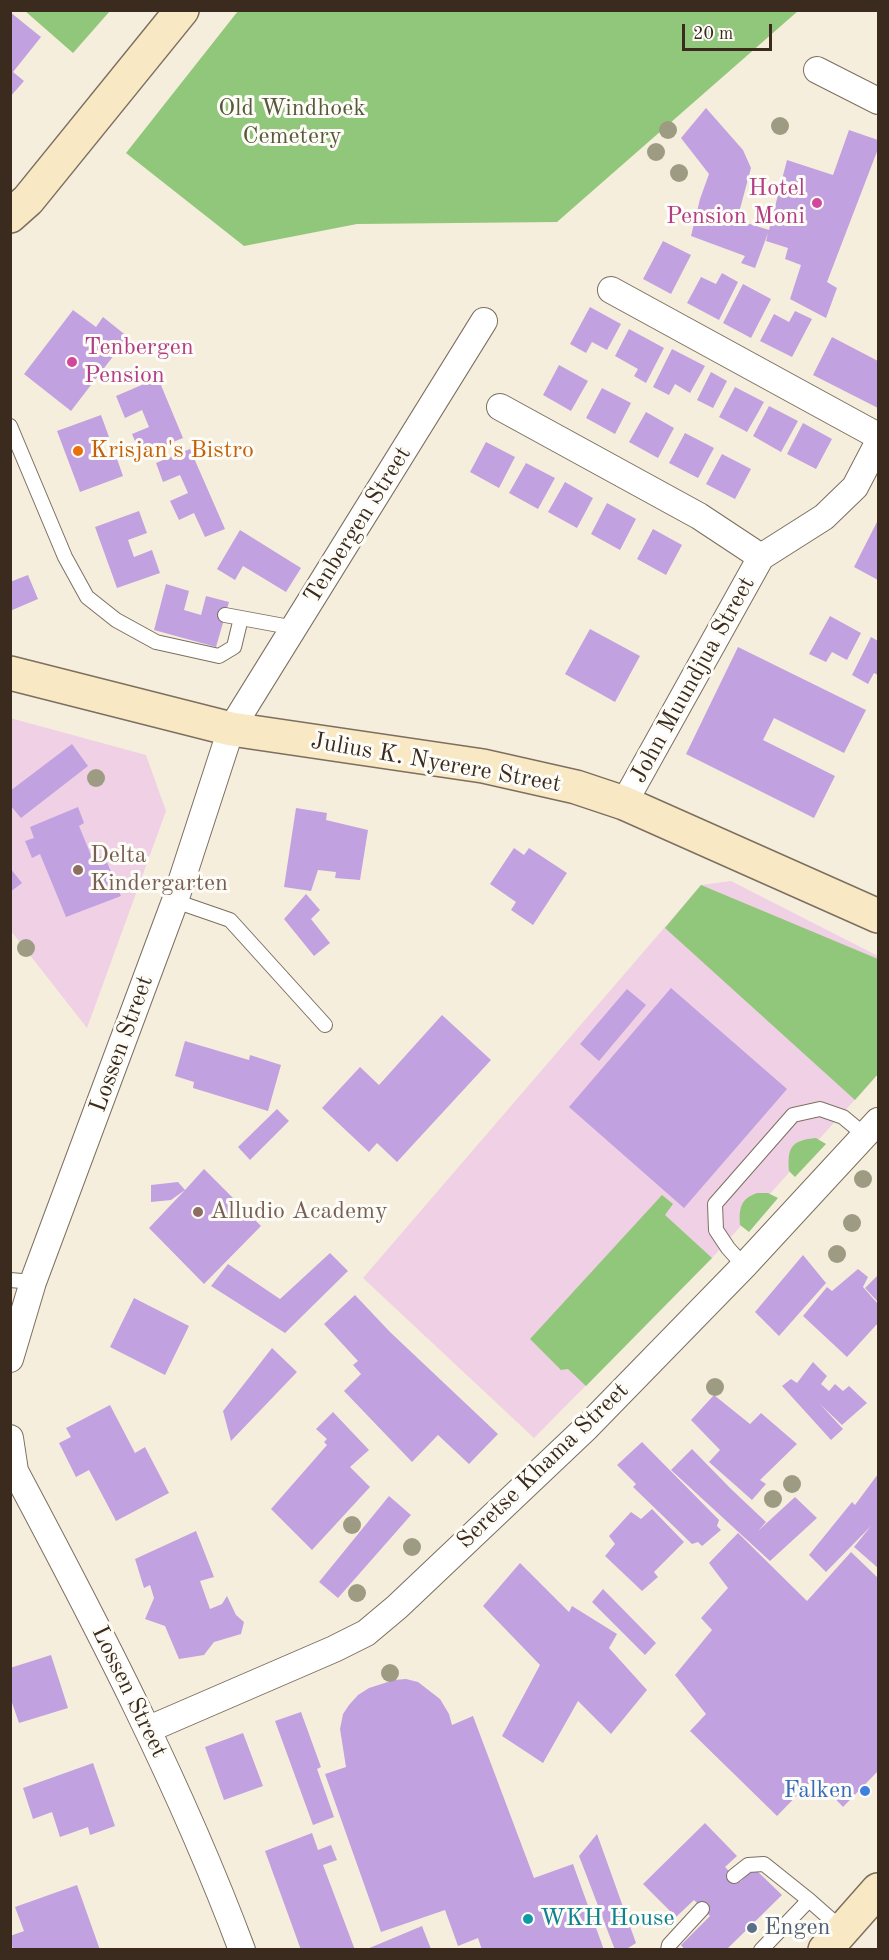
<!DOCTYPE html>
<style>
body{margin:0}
#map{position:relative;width:889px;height:1960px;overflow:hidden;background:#f6eedc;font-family:"Old Standard TT",serif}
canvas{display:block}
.frame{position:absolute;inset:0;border:12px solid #3b2a1e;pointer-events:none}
.scale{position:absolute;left:682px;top:24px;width:90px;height:27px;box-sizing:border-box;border:3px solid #3b2a1e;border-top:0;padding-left:8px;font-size:18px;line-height:21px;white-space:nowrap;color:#3b2a1e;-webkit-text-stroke:4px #fdfcf7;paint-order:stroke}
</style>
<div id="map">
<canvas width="889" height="1960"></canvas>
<div class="frame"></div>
<div class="scale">20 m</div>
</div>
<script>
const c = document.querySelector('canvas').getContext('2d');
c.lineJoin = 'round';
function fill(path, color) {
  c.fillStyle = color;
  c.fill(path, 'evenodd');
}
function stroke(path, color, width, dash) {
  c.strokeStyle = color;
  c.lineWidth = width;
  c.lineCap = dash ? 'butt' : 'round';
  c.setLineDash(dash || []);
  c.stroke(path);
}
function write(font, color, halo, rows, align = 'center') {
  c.font = font + ' "Old Standard TT",serif';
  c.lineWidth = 6;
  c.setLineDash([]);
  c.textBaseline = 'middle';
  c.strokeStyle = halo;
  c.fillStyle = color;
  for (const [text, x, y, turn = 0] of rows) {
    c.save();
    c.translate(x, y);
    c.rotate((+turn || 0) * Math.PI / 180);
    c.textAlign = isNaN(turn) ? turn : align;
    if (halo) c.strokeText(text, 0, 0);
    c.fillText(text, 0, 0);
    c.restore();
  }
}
const built = new Path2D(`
 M10,718L146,755L166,811L87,1028L11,931Z
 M731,881L878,956V1074L712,1258L534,1438L363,1278L701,885Z`);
const green = new Path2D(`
 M25,11H110L73,53Z
 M238,11V10L798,11L557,222L357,224L244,246L126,153Z
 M701,885L878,959V1074L855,1100L665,928Z
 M816,1138L826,1144L795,1177L789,1171C787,1147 792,1140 816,1138Z
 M757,1193H768L778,1198L749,1232L740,1225C739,1209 740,1199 757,1193Z
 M662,1195L673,1204L665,1215L712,1258L586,1386L568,1369L561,1370L530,1339Z`);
const building = new Path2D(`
 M10,12L41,37L13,72L24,81L10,97Z
 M706,108L743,150L751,168L737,220L769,230L787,160L833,175L849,130L878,140V149L827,282L837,288L826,318L790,299L801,265L785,259L788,248L766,241L768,233L755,268L741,263L745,256L691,236L700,199L709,174L681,138Z
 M663,241L691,255L671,294L643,279Z
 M722,273L738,282L719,320L687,303L701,277L716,284Z
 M743,284L771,299L751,338L723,323Z
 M590,307L621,324L607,350L592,342L586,353L570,344Z
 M73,310L96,327L103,317L128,337L71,411L24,374Z
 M795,311L812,319L792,357L760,341L774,314L789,322Z
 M629,329L664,348L646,383L634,376L638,369L615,356Z
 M832,337L878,361V408L813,375Z
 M672,349L705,366L690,393L675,384L669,395L653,387Z
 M559,365L588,381L571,411L543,395Z
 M711,372L727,381L713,408L697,400Z
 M158,378L183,438L141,455L132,434L149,427L142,410L125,418L116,396Z
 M735,387L764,402L747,432L719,417Z
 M602,388L631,403L615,434L586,418Z
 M769,406L798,421L781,452L753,436Z
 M646,412L674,428L658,458L629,442Z
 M101,415L109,437L91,444L97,460L115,453L123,476L80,492L57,431Z
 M803,423L832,439L816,469L787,454Z
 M685,433L714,448L698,478L669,463Z
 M486,442L515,457L499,488L470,472Z
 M190,449L225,529L205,537L194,513L179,520L170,501L188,493L180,475L163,482L156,463Z
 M722,454L751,469L735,499L706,484Z
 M526,463L555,478L538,509L509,493Z
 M565,482L593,498L577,528L548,512Z
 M607,503L636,519L620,550L591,534Z
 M139,511L147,533L128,540L134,557L152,550L160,573L117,588L95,527Z
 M878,520V580L854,567Z
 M653,529L682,545L666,575L637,559Z
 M240,530L301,568L286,592L243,566L235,580L217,569Z
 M28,575L38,599L10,611V582Z
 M166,584L189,591L184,610L201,615L206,596L229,602L216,647L154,630Z
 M830,616L861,633L847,660L832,652L826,662L809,654Z
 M590,629L640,656L615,702L565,674Z
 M871,637L878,641V675L874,673L868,684L852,675Z
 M738,647L866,710L844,753L774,718L763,740L835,776L814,818L686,754Z
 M72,744L88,766L21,818L10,805V791Z
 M78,807L84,823L79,826L93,860L104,855L121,896L66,917L40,854L32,858L25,841L34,838L30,827Z
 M296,808L327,813L326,820L368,830L360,880L335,878L336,872L318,870L311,891L284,887Z
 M514,848L524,855L529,848L567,873L533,925L511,910L516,902L490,884Z
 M10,868L22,883L10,892Z
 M306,894L320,910L311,919L330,943L314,956L284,919Z
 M671,988L787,1089L684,1208L569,1107Z
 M627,989L646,1005L599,1061L580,1044Z
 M442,1015L491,1060L397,1162L377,1143L369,1152L322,1108L360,1067L379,1085Z
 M185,1041L249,1060L250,1055L281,1065L268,1111L193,1088L194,1082L175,1076Z
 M277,1109L289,1121L250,1160L238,1147Z
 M204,1169L261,1226L204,1284L149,1228L185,1190L171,1200L151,1202V1185L178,1182L185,1190Z
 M330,1253L348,1271L285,1333L211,1286L228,1264L280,1299Z
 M803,1255L826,1283L779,1336L755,1312Z
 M858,1269L868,1277L863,1287L878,1304V1323L847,1357L803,1316L827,1287L832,1291Z
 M878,1275V1302L865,1288Z
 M355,1295L390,1332L498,1434L469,1464L438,1435L412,1462L344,1391L361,1374L353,1365L358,1361L324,1324Z
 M134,1298L189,1326L165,1375L110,1347Z
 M272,1348L297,1372L231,1441L223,1411Z
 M813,1362L827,1376L821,1384L829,1391L835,1384L843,1391L849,1386L867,1403L842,1425L820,1404L843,1429L831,1440L782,1386L791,1379L797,1383Z
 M714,1395L750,1424L761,1413L797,1444L760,1480L766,1484L752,1500L709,1462L720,1450L691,1420Z
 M110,1405L135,1453L145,1447L169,1493L116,1521L89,1470L76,1477L59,1443L71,1437L66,1428Z
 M333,1412L369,1450L350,1467L370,1487L312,1550L271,1509L327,1445L324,1442L327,1439L316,1429Z
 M642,1442L719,1520L717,1526L721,1530L702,1546L698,1542L692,1544L633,1487L636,1484L617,1465Z
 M692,1449L730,1488L766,1522L758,1531L795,1497L817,1518L770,1561L671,1470Z
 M878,1474V1568L854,1547L871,1526L826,1572L809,1555L852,1502L855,1505Z
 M389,1496L411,1515L338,1598L319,1582Z
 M652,1509L684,1542L654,1572L658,1577L642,1591L605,1556L615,1544L609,1536L631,1512L641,1519Z
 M196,1531L214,1577L200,1581L210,1609L222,1604L227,1596L236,1615L244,1622L241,1634L214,1642L204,1655L179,1659L165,1626L145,1619L154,1598L150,1585L144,1588L135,1559Z
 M738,1533L807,1601L851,1552L878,1578V1771L843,1807L815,1777L777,1816L690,1731L706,1714L675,1675L712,1630L701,1618L728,1588L709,1563Z
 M520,1563L569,1612L572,1606L617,1634L609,1648L647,1690L611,1734L578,1701L543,1763L502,1736L540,1665L483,1606Z
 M603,1589L656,1643L645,1655L592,1602Z
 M51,1655L68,1708L19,1723L10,1697V1668Z
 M406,1679L418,1682L440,1699L449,1714L452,1725L473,1716L534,1878L573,1864L604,1950H482L478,1938L458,1946L445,1910L381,1932L325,1774L346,1767L340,1729L343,1714L349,1705L358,1695L369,1688L394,1680Z
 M301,1712L321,1767L317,1769L334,1817L313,1825L275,1721Z
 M243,1733L263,1786L224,1800L205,1747Z
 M93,1763L115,1826L90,1835L88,1827L60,1837L52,1812L33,1819L23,1788Z
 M705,1823L737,1856L725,1867L740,1882L754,1868L782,1895L726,1950H685L681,1945L710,1916L694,1900L676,1917L643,1884Z
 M312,1833L318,1850L331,1845L337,1860L323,1865L355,1950H301L265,1851Z
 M597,1834L636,1943L625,1950H615L579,1856Z
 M77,1885L100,1950H13L10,1936L24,1931L15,1907Z
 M422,1926L431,1949H367Z`);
const lane = new Path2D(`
 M10,426L65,557L87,597L116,620L156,642L219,656L234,647L241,618
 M225,615L295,628
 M175,901L230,920L325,1025
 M744,1266L728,1248L716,1230L715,1204L793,1115L820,1109L843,1117L866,1136
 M10,1280L33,1282
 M734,1876L748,1865L764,1864L809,1900L843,1930
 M668,1950L669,1945L702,1909
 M761,1950L809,1900`);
const street = new Path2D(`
 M817,70L878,101
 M611,290L878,436
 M500,407L699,516L761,557
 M624,803L761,557L824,517L855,487L878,443
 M10,1359L33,1282L175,901L231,729L484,321
 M10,1438L15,1471C98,1627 180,1784 242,1950
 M149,1729L334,1649L366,1633L397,1607L587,1427L744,1266L878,1121`);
const secondary = new Path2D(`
 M10,216L28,200L182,10
 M10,673L231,729L483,766L576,787L624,803L878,916
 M825,1950L878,1890`);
const trees = [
 [780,126],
 [668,130],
 [656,152],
 [679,173],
 [96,778],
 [26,948],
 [863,1179],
 [852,1223],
 [837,1254],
 [715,1387],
 [792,1484],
 [773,1499],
 [352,1525],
 [412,1547],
 [357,1593],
 [390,1673]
];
const markers = [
 [817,203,6,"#d1479c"],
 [72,362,6,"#d1479c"],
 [78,451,6,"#e8710a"],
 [78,870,6,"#8d6e63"],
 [198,1212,6,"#8d6e63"],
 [865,1791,6,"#3f7fe0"],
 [528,1919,6,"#0f9aa8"],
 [752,1928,6,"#5c6f8a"]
];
const parkNames = [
 ["Old Windhoek",292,109],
 ["Cemetery",292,137]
];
const hotelNames = [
 ["Hotel",805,189],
 ["Pension Moni",805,217],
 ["Tenbergen",84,348,"left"],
 ["Pension",84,376,"left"]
];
const foodNames = [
 ["Krisjan's Bistro",90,451]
];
const streetNames = [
 ["Tenbergen Street",358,525,-58],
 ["John Muundjua Street",693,680,-61],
 ["Julius K. Nyerere Street",436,763,10],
 ["Lossen Street",122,1044,-70],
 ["Seretse Khama Street",543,1466,-44],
 ["Lossen Street",129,1692,64]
];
const educationNames = [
 ["Delta",90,856],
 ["Kindergarten",90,884],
 ["Alludio Academy",210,1212]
];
const shopNames = [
 ["Falken",853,1791]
];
const cultureNames = [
 ["WKH House",540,1919]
];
const serviceNames = [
 ["Engen",764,1928]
];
fill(built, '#f0d0e5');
fill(green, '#91c77a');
fill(building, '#c2a1e0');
stroke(lane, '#7c6f60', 16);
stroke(street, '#7c6f60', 28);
stroke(secondary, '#7c6f60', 36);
stroke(lane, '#fff', 14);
stroke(street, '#fff', 26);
stroke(secondary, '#f8e8c3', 33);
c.fillStyle = '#9d9c83';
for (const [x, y] of trees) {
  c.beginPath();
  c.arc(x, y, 9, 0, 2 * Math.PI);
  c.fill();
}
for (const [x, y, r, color] of markers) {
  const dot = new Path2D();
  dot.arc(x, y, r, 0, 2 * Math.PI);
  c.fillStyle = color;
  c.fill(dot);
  stroke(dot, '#fdfcf7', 2);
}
write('24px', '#55593a', '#fdfcf7', parkNames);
write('24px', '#b23c85', '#fdfcf7', hotelNames, 'right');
write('24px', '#c56008', '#fdfcf7', foodNames, 'left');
write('24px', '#3b2a1e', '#fdfcf7', streetNames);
write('24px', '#785e54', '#fdfcf7', educationNames, 'left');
write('24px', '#366cbe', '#fdfcf7', shopNames, 'right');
write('24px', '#0d838f', '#fdfcf7', cultureNames, 'left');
write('24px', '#4e5e75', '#fdfcf7', serviceNames, 'left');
</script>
